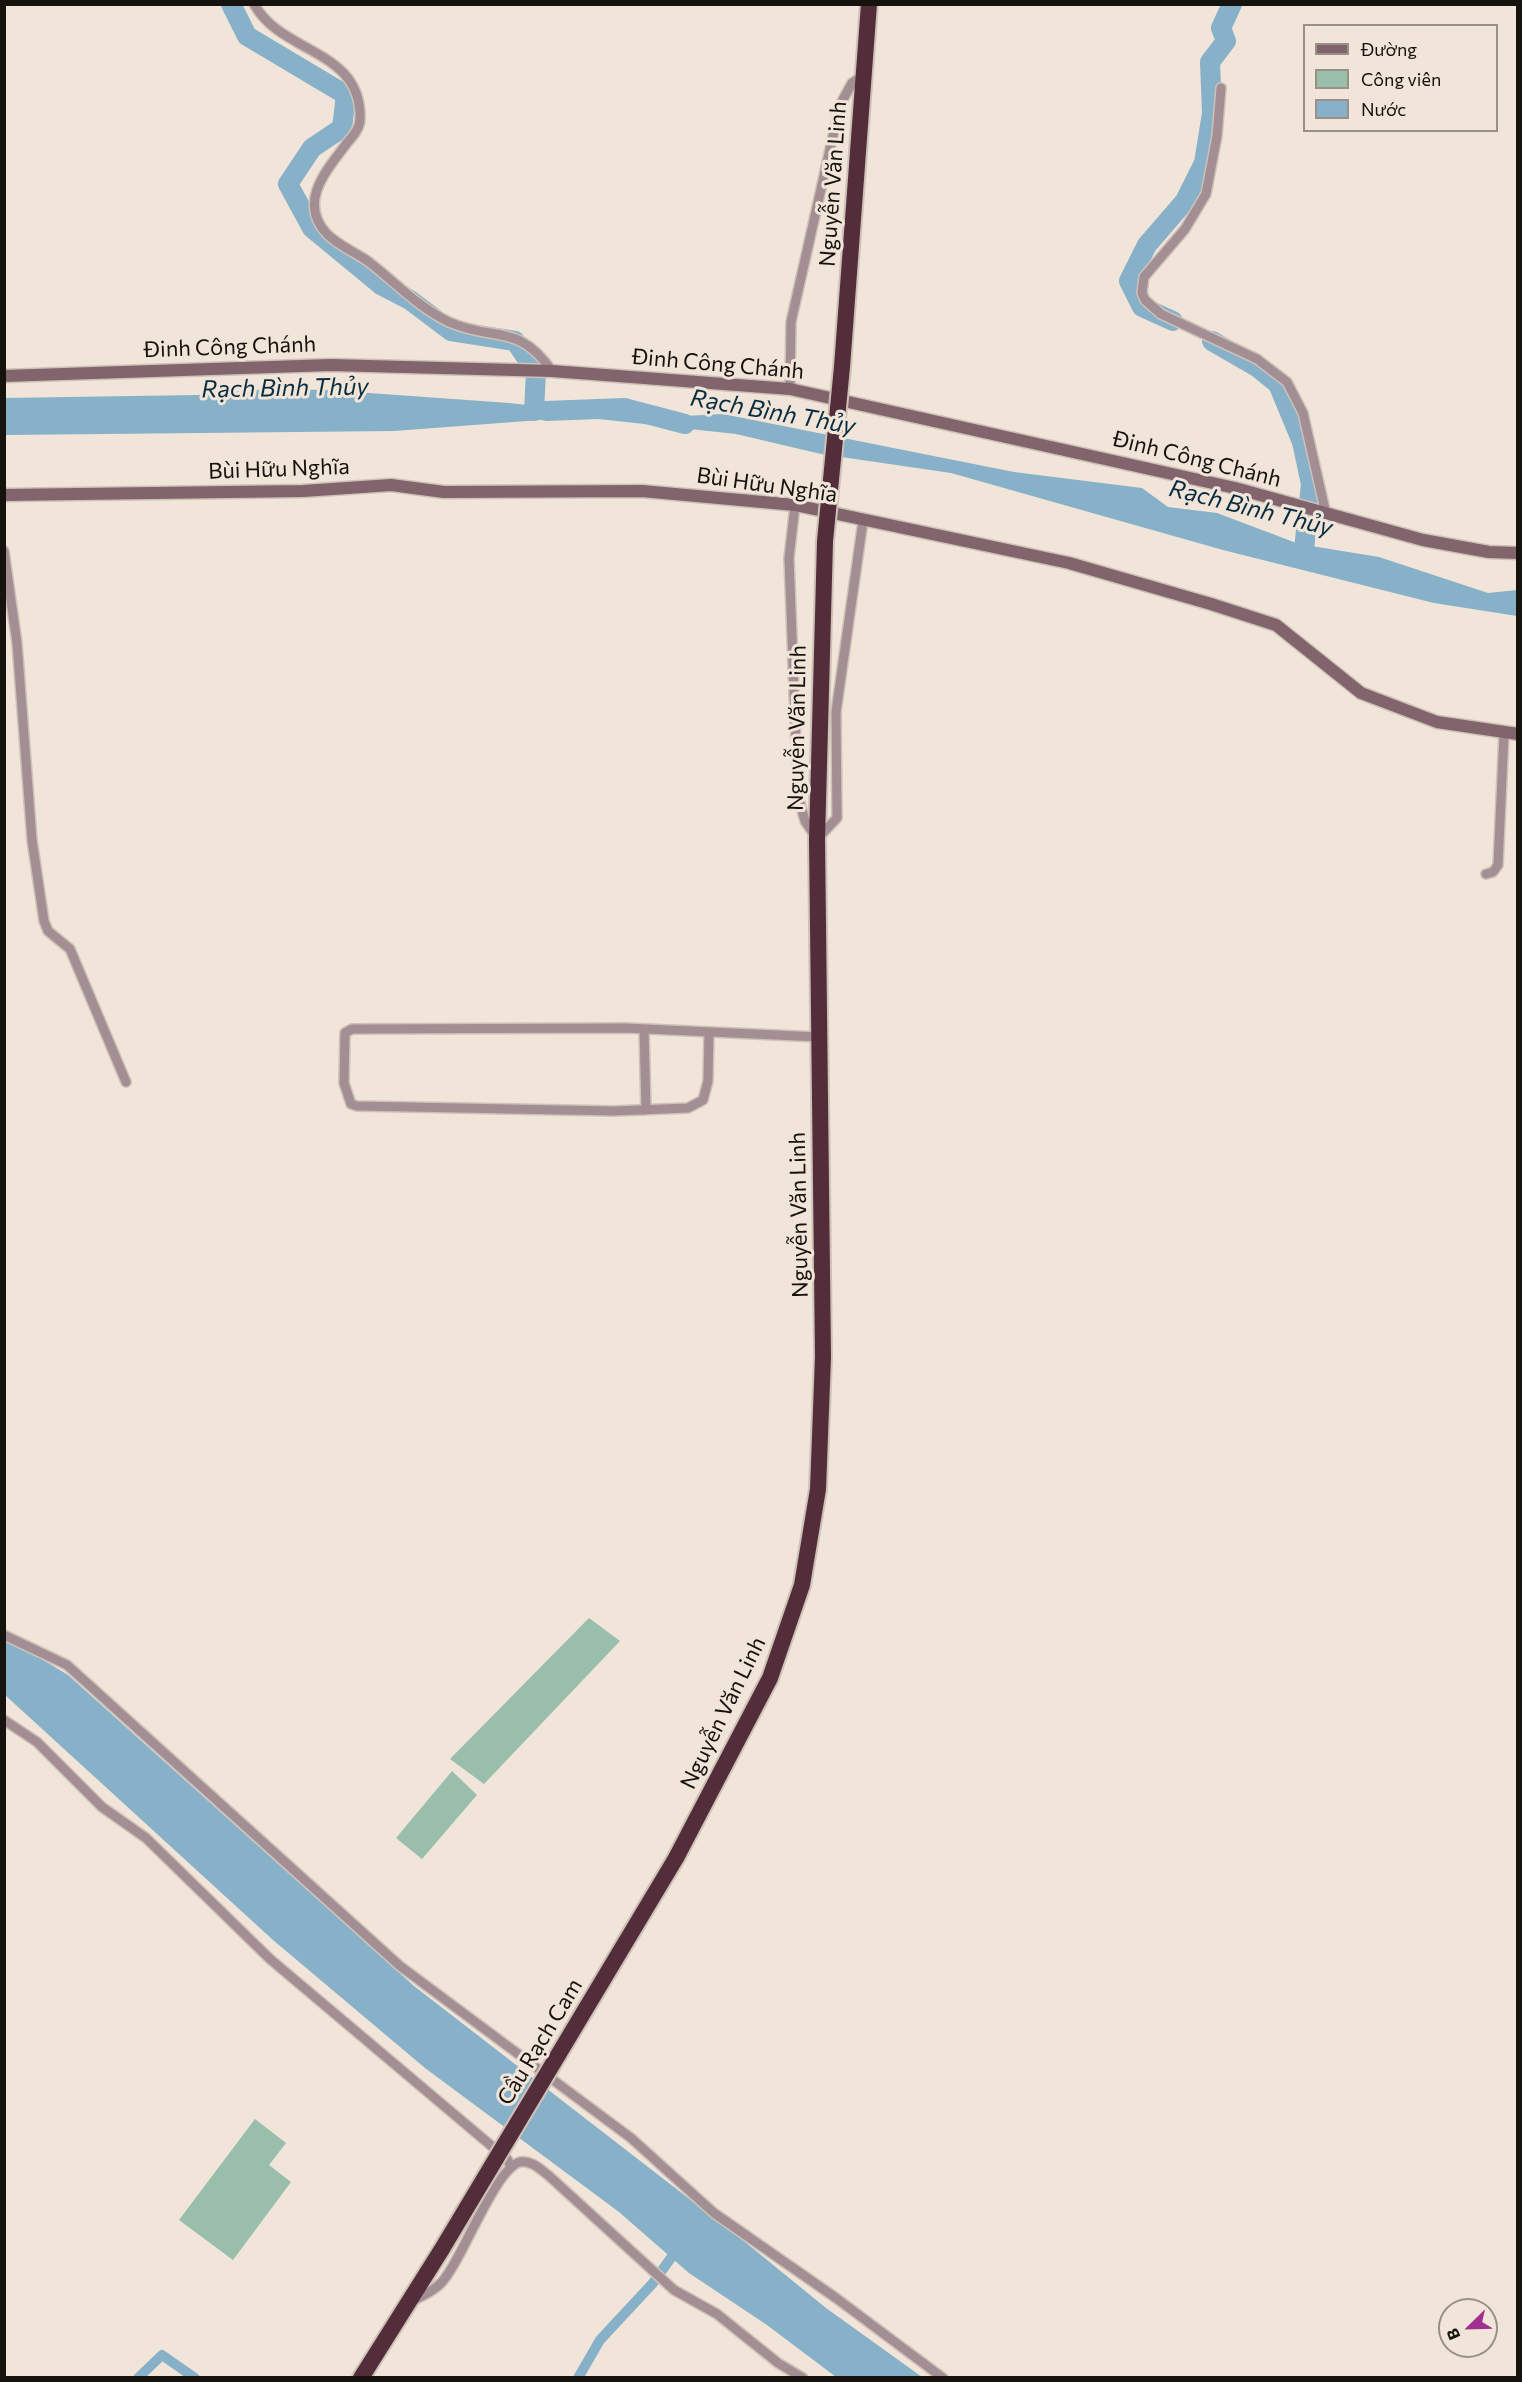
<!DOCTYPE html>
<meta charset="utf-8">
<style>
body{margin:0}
#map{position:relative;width:1522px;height:2382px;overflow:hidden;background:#f1e4d8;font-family:Commissioner,sans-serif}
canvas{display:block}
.frame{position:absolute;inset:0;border:6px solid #16120e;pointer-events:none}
.legend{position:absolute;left:1303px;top:24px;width:195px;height:108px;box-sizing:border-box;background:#f1e4d8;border:2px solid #999087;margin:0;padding:8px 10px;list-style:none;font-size:18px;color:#16120e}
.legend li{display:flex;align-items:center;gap:12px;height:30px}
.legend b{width:30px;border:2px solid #999087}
.north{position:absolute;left:1438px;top:2298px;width:60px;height:60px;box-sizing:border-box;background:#f1e4d8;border:2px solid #999087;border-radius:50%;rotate:247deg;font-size:16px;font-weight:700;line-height:24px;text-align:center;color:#16120e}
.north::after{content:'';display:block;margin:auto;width:21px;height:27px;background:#a03190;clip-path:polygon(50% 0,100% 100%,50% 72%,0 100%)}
</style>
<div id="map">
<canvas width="1522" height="2382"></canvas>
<div class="frame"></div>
<ul class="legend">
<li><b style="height:8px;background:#81646c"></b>Đường</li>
<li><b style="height:16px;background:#9abeac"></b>Công viên</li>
<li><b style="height:16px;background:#87b0c9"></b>Nước</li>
</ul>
<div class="north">B</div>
</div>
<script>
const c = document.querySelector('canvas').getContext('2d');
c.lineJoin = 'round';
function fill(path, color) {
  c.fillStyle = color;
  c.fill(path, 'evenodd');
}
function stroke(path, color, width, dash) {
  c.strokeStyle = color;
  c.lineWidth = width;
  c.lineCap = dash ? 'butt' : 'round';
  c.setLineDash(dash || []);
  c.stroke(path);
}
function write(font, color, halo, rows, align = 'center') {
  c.font = font + ' Commissioner,sans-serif';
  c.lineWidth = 6;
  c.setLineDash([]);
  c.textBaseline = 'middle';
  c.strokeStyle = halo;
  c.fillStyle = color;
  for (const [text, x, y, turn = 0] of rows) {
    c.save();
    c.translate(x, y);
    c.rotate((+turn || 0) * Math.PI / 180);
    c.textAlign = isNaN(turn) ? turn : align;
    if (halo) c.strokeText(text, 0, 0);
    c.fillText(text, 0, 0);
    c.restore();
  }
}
const green = new Path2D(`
 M589,1618L620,1641L484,1784L450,1759Z
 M452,1771L477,1795L422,1859L396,1838Z
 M255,2119L286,2143L269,2165L291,2182L233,2260L179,2220Z`);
const water = new Path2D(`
 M269,389L327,390L509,403L646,418L723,414L1014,472L1142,488L1168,507L1217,513L1299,544L1379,557L1488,593L1517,590V616L1434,603L1223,550L951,473L821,454L736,434L580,417L394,431L5,435L4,398L198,395Z
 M5,1637L68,1675L414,1986L745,2242L826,2308L922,2377H836L767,2325L689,2273L619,2212L425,2068L273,1940L5,1695Z`);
const canal = new Path2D(`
 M138,2378L162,2355L195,2378
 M578,2378L600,2340L653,2283L678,2248`);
const river = new Path2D(`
 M231,4L247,36L346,95L342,128L312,148L288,184L312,228L381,285L410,300L451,331L515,341L536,372L534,411
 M1173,321L1142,307L1129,281L1147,245L1185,201L1204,163L1212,113L1210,62L1226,41L1221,28L1232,4
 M1212,341L1257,367L1278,384L1302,442L1311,484L1304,549
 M546,411L624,408L685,424`);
const street = new Path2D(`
 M254,4C281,54 362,49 360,119C360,128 353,136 347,143C327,170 297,202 327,234C339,246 355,252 369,262C395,282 419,308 449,322C494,342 518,322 552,371
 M1221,88L1217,136L1206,194L1185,229L1144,277L1142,293L1145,300L1161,314L1257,359L1287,382L1303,413L1326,514
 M790,389L791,322L840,105L852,83L863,76
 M795,505L789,558L798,796L805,821L817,839L837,818L836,712L863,521
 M4,551L17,643L32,840L44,921L48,931L70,949L126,1082
 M1486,874L1493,872L1498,865L1504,734
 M644,1029L646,1110
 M709,1032L708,1081L703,1100L688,1108L614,1111L357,1106L351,1104L344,1083L345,1033L352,1029L625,1028L819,1037
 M4,1635L67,1665L400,1966L631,2138L714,2213L836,2298L943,2378
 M4,1720L37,1742L102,1807L146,1838L270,1959L507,2159L511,2167
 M412,2301C422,2296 432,2292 440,2284C461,2264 494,2169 520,2162C531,2160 540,2169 548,2175L674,2290L717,2314L778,2363L803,2378`);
const secondary = new Path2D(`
 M4,376L331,365L552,371L790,389L1235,488L1423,540L1489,552L1518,553
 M4,495L303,491L391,485L444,492L642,491L795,505L1069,563L1211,604L1276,625L1361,693L1437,722L1518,734`);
const highway = new Path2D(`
 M842,367L869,4
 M676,1858L770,1678L802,1585L818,1489L823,1357L817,839L825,541
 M361,2378L442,2249`);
const highwayBridge = new Path2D(`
 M825,541L842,367
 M442,2249L676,1858`);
const streetNames = [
 ["Nguyễn Văn Linh",833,184,-86],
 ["Đinh Công Chánh",230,347,-2],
 ["Đinh Công Chánh",718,364,5],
 ["Đinh Công Chánh",1197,459,14],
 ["Bùi Hữu Nghĩa",279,469,-2],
 ["Bùi Hữu Nghĩa",767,485,8],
 ["Nguyễn Văn Linh",797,728,-89],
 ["Nguyễn Văn Linh",799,1215,-91],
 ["Nguyễn Văn Linh",723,1713,-64],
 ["Cầu Rạch Cam",540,2042,-59]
];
const waterNames = [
 ["Rạch Bình Thủy",285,388,-1],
 ["Rạch Bình Thủy",773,412,10],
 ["Rạch Bình Thủy",1251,508,14]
];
fill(green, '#9abeac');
fill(water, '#87b0c9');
stroke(canal, '#87b0c9', 10);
stroke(river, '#87b0c9', 20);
stroke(street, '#cec2b8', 12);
stroke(secondary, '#cec2b8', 15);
stroke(highway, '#cec2b8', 20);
stroke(street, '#a38e94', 9);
stroke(secondary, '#81646c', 12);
stroke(highway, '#532e3a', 16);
stroke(highwayBridge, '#cec2b8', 20, []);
stroke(highwayBridge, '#532e3a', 16);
write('22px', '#16120e', '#f1e4d8', streetNames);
write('italic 24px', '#092d40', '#f1e4d8', waterNames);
</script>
